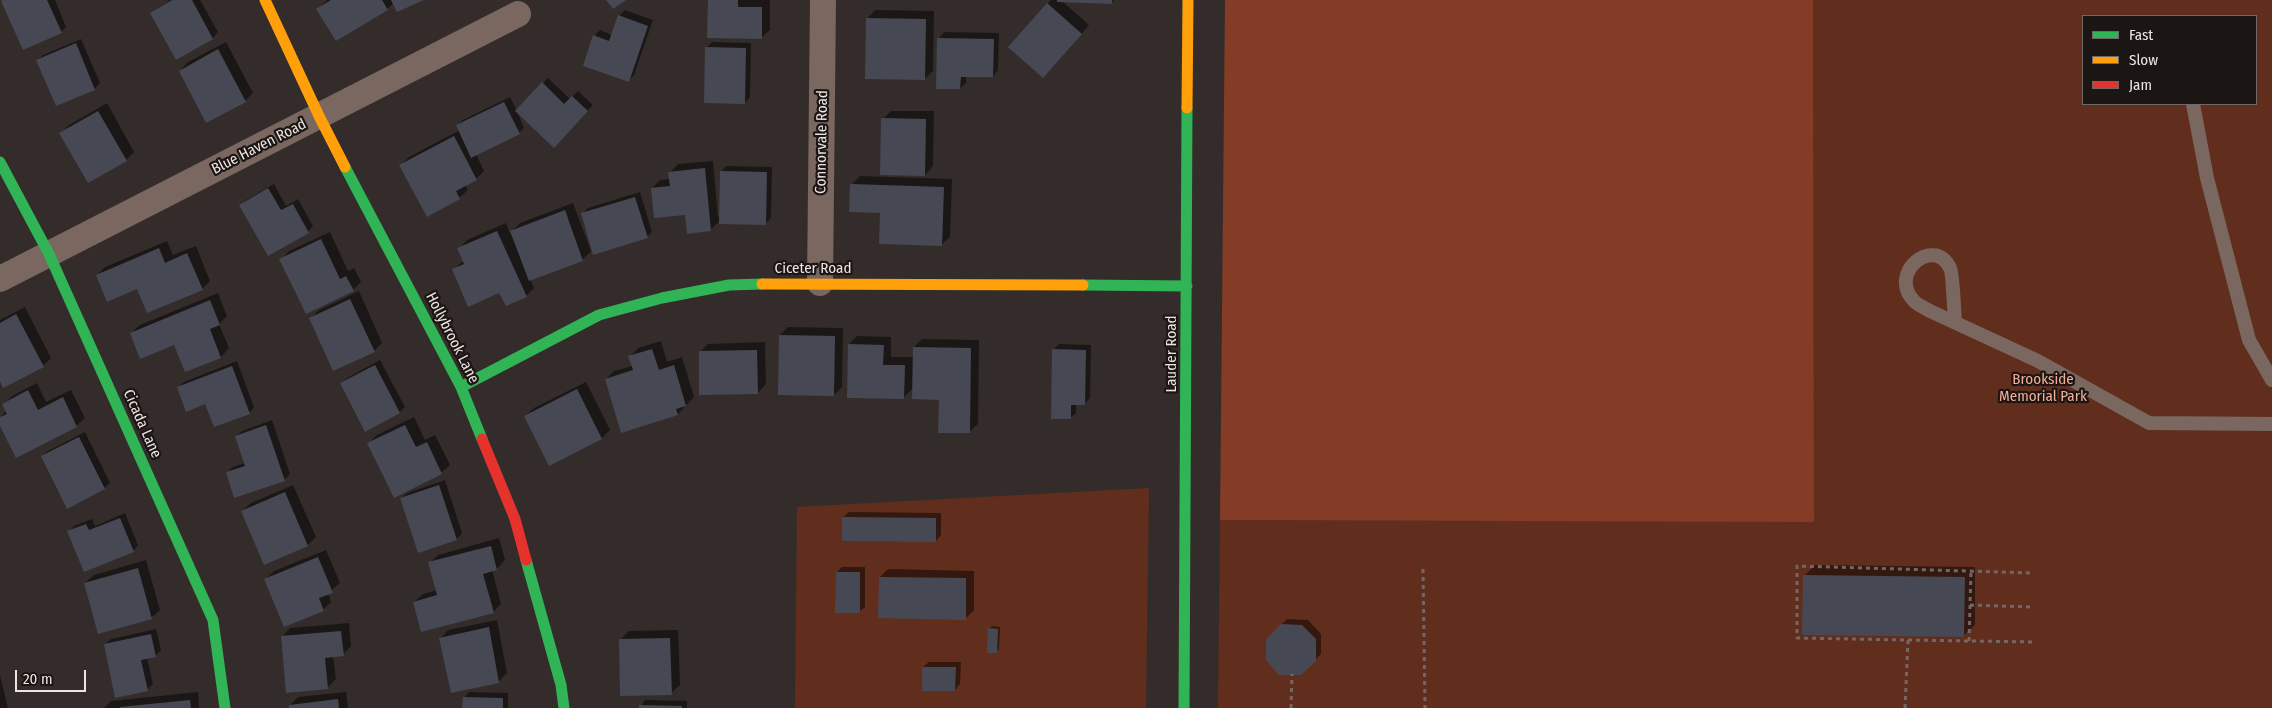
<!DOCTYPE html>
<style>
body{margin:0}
#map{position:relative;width:2272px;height:708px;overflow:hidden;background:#342c2a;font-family:"Fira Sans Condensed",sans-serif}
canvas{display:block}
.legend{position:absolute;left:2082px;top:15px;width:175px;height:90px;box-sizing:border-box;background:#1b1513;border:1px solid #6f6866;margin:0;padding:6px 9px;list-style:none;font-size:15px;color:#eee5e2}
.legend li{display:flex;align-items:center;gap:10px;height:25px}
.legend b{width:25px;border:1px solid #6f6866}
.scale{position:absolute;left:15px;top:670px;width:71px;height:22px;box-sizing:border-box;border:2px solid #eee5e2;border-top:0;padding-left:6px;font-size:15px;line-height:18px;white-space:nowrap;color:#eee5e2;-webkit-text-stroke:4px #1b1513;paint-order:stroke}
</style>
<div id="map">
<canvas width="2272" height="708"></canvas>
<ul class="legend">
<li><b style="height:6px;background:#30b455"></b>Fast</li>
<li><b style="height:6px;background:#ff9f0a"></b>Slow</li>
<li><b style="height:6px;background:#e5322d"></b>Jam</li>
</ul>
<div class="scale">20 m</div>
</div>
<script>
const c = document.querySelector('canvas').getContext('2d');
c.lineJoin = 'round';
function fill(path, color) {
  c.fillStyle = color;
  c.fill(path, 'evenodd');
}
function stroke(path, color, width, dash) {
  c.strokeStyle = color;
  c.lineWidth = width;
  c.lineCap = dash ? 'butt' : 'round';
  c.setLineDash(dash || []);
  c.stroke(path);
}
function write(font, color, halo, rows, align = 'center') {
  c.font = font + ' "Fira Sans Condensed",sans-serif';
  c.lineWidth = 4.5;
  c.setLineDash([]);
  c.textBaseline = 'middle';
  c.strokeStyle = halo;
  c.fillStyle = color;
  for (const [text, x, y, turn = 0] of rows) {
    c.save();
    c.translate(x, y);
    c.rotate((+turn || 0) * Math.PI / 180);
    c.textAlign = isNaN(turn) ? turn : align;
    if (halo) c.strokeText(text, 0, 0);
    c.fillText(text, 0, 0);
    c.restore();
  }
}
const green = new Path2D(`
 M1813,0H2272V708H1218L1220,520L1814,521ZM2083,16H2256V104H2083Z
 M1149,488L1146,708H795L797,507Z`);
const forest = new Path2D(`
 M1225,0H1813L1814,522L1220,520Z`);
const shadow = new Path2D(`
 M4,0H55L66,27L61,32Z
 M170,0H200L218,32L213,38L176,58L151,13Z
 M421,0L394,3L387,9H318L327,0Z
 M709,0H770V30L761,38Z
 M1051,0H1114L1112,2L1061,0L1089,25L1051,69L1047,4Z
 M625,10L653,20L634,75L628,81L594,36L600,30L612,35L619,16Z
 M875,10L934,11L933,71L924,79L867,19Z
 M944,32L999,33L998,70L993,76L966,75V83L960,88L939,38Z
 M81,39L100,83L94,89L57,105L38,60L43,55Z
 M226,42L253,93L245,101L180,71L188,62Z
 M712,42L751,43L750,97L745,103L706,48Z
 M548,78L570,99L578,91L593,105L554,146L517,111L524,128L519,133L476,154L484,171L476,179L465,185L468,190L459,198L427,215L401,165L409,157L460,130L457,125L463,120L510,97L517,111Z
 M107,103L134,152L126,160L61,133L69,125Z
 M891,111H934L933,166L925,175L883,119Z
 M713,161L718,217L720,216L721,172L726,166L772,167L771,218L766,223L720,221L710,230L652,188L660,180L670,179V173L678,164Z
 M860,176L952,179L950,237L941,245L881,211L851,185Z
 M274,184L286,206L298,199L313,226L308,232L240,205L246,200Z
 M640,192L652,232L647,237L582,214L588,208Z
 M573,203L591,251L583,259L530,279L534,288L526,296L500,292L453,270L464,260L459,249L467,240L506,223L510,233L520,223Z
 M330,232L348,271L354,268L361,282L353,290L281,260L289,251Z
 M167,241L173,255L196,246L210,281L202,289L138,287L97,275L105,267Z
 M359,291L382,343L374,351L311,318L319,310Z
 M218,293L227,316L219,324L229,348L221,357L186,371L174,343L131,333L140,325Z
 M25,307L51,358L43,366L0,378V320Z
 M788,327L843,328L842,387L834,395L780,335Z
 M857,336L891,337V357H914V347L922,339L979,340L978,424L969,432L940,398L913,388L903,398L849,344Z
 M661,341L667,362L682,357L694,397L678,414L606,379L614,371L632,366L630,357L638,348Z
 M765,342L766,384L758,393L700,352L708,344Z
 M1059,344L1091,345L1090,398L1084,404H1076V413L1070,418L1053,350Z
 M380,360L405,407L400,412L341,383L347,378Z
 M237,361L254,407L249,413L206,403L178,387L184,382Z
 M586,382L610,430L602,438L549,465L525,416L534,408Z
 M37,383L46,402L71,390L85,418L76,426L0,423V418L7,410L4,404L12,396Z
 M414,417L425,440L435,435L450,465L441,473L369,443L377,435Z
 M272,420L290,474L284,480L227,472L233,467L245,463L236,436L242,431Z
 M85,432L110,483L104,488L42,456L48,451Z
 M445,480L462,533L457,539L419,551L401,498L407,493Z
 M293,485L316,537L308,545L242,511L251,503Z
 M849,512L941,513V535L936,541L843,517Z
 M125,513L138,545L133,551L69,531L74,526L92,519L95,526Z
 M499,538L505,560L497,569L492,570L501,604L493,612L414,602L423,594L437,590L430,563L438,555Z
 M326,550L340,583L328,593L331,602L323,610L266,579L274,571Z
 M146,560L160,610L151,618L85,583L94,575Z
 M1815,565L1975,567V625L1964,635L1804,576Z
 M842,567H865V607L859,612L837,572Z
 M888,569L974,571V610L965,619L880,577Z
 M1287,619L1308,620L1321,634V654L1301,673L1267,639Z
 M497,620L507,673L499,681L452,692L440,639L448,630Z
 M349,623L351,646L343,655L333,656L336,679L327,688L282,637L290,628Z
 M992,626L1000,627L999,649L996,652L989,629Z
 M156,629L161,650L155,656L147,657L153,684L147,690L105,644L111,639Z
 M678,630L680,685L671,693L621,639L629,631Z
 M929,662H961L960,684L955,690L923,667Z
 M0,675L8,708H0Z
 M198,692L199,708H104L111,701Z
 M346,692L348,708H290V705L298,697Z
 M469,692L508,693V708H464V698Z
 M645,700L687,701V708H640Z`);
const building = new Path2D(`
 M3,0H47L62,33L23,50L1,1Z
 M172,0H192L213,39L176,60L150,13Z
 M331,0H382L388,10L336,41L316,9Z
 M391,0H424L397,12Z
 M606,0H626L613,9Z
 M708,0H738V7H762V39L707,38Z
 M1057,0H1112V4L1057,2Z
 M1047,3L1082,34L1043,78L1008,47Z
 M618,15L648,26L629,82L583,66L593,35L609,41Z
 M866,18L926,19L925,80L865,79Z
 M937,38L994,39L993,77H961L960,89H936Z
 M76,43L95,90L56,106L36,60Z
 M705,47L746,48L745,104L704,103Z
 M218,49L246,102L206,123L179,71Z
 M542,82L564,104L572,96L588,111L554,148L515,111Z
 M504,102L520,134L471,158L456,125Z
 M98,111L127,161L88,183L59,133Z
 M881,118L926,119L925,176L880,175Z
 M454,136L477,180L456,191L460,199L427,217L399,165Z
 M705,168L711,231L687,234L685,215L654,218L651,188L670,186L668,172Z
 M720,171L767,172L766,225L719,224Z
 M850,184L944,187L942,246L879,244L880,213L849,212Z
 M268,188L281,210L293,204L309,233L268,256L239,205Z
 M635,197L648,238L593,255L581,213Z
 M565,210L583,261L529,281L510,231Z
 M497,231L527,297L506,306L499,293L468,307L452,269L464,264L457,248Z
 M321,239L340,279L346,276L354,291L306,314L279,259Z
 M159,248L165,263L187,253L203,290L147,313L137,289L107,302L96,275Z
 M350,299L375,352L333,371L309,318Z
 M210,300L220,325L210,329L221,358L185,372L174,345L140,359L130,333Z
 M16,314L44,367L3,388L0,381V323Z
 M779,335L835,336L834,396L778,395Z
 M848,344L884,345L883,365H905L904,399L847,398Z
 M913,347L971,348L970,433H938L939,400L912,399Z
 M652,349L659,370L674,365L686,406L676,409L678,415L621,433L605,379L633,370L628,356Z
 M1052,349L1086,350L1085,405H1071V419H1051Z
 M757,350L758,394L699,395V351Z
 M375,365L400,413L365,432L340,383Z
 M232,366L250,414L214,427L205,404L186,412L177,387Z
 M577,389L602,439L549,466L524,416Z
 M28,390L38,410L63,397L77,427L16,458L0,426V417L7,414L2,404Z
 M266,425L285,481L234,498L226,472L245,466L235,436Z
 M405,425L416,447L427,442L442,474L394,498L367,443Z
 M79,437L105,489L67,509L41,456Z
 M439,485L457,540L418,553L400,498Z
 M285,492L308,546L264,565L241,511Z
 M842,517L936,518V542L842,541Z
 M120,518L134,552L84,572L67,531L86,524L89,530Z
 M491,546L497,570L483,574L494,613L421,632L413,602L437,595L428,562Z
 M318,557L333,593L319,598L324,611L284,627L264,579Z
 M138,568L152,619L98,634L84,583Z
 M836,572H860V613H835Z
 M1803,575L1965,577L1964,637L1802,635Z
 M879,577L966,578V620L878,618Z
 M1281,624L1302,625L1316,639V661L1301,675H1279L1266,660V639Z
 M489,627L499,683L451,693L439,638Z
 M988,628L998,629L997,653H987Z
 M341,631L344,656L325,658L328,689L286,693L281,636Z
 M151,634L156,657L141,660L148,691L115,698L104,644Z
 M670,638L672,695L620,696L619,639Z
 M922,667H956L955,691H922Z
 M463,697L503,698V708H462Z
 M338,699L339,708H289V705Z
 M190,700L191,708H120V707Z
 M639,705L682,706V708H639Z`);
const path = new Path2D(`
 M1423,569L1425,708
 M1970,605L2033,607
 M1908,640L2033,642
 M1969,641L1971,571
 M1291,708L1292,674
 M1905,708L1908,640L1797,638V566L2034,573`);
const lane = new Path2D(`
 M2193,104L2207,178L2249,340L2272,380
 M1955,322C1954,312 1953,273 1950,268C1934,235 1887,273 1914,301C1918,305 1925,308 1930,311L2038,361L2149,423L2272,424`);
const street = new Path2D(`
 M0,279L518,14
 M820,283L823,0`);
const fast = new Path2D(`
 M0,162L49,254L213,620L225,708
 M345,167L461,387L482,439
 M1083,285L1187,286
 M461,387L599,315L662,298L729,285L762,284
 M526,560L561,685L564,708
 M1184,708L1187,108`);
const slow = new Path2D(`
 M265,0L319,116L345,167
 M1187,108L1188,0
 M762,284L1083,285`);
const jam = new Path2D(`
 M482,439L515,519L526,560`);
const streetNames = [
 ["Connorvale Road",822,142,-89],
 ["Blue Haven Road",259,147,-27],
 ["Ciceter Road",813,269],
 ["Hollybrook Lane",452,338,63],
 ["Lauder Road",1172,354,-90],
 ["Cicada Lane",142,424,66]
];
const parkNames = [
 ["Brookside",2043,380],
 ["Memorial Park",2043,397]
];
fill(green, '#612e1e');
fill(forest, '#843c26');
fill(shadow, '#0007');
fill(building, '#464954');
stroke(path, '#746763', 3, [4, 4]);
stroke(lane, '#796760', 14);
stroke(street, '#796760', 26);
stroke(fast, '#30b455', 11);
stroke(slow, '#ff9f0a', 11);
stroke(jam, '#e5322d', 11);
write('15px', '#eee5e2', '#1b1513', streetNames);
write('15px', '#f4ae98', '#1b1513', parkNames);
</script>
